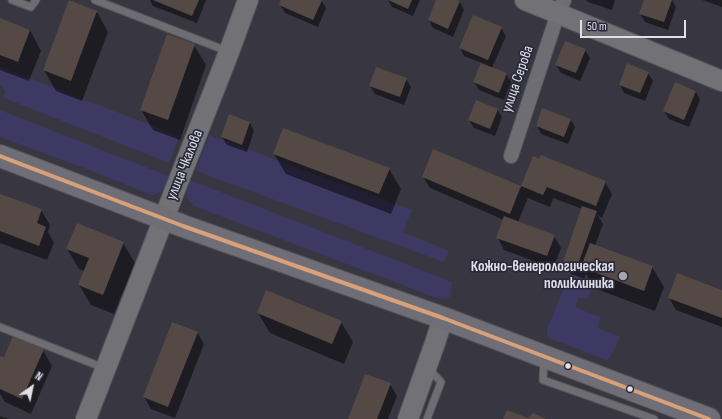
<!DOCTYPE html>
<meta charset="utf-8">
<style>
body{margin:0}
#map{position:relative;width:722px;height:419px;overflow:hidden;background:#383640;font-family:"Sofia Sans Condensed",sans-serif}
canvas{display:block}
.north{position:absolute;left:12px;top:367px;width:40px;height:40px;-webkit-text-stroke:3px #2a2939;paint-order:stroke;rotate:33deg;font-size:11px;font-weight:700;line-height:16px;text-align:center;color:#e0e0ea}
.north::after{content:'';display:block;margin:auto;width:14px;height:18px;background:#e0e0ea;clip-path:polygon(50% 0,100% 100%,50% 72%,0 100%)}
.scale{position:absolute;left:580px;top:20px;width:106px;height:18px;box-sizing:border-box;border:2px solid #e0e0ea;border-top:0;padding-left:5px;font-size:12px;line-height:14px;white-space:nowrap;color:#e0e0ea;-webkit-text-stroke:3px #2a2939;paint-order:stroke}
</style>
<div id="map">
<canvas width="722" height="419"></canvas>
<div class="north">N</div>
<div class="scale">50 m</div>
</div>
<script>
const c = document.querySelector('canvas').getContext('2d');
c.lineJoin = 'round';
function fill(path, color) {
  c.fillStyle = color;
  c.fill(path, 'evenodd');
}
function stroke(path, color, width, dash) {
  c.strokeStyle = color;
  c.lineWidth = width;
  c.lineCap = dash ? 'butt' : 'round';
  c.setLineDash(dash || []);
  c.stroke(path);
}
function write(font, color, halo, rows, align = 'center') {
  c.font = font + ' "Sofia Sans Condensed",sans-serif';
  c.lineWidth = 3.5;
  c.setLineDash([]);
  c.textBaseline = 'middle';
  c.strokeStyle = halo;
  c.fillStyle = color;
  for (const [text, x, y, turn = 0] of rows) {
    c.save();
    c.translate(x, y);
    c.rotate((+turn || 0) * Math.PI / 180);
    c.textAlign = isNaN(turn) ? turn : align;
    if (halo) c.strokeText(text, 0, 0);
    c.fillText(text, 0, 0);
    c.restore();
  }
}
const green = new Path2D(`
 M0,67L179,136L169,163L4,98L5,91L0,85Z
 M0,110L171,177L161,192L152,195L87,169L0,137Z
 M209,135L412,210L403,232L449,251L444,262L196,171Z
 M190,180L452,282L450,297L444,299L434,297L194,206L186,196Z
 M576,274L596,282L587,299L579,298L575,307L600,317L598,328L620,337L611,356L607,360L551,339L547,336V329L567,280Z`);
const shadow = new Path2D(`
 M150,0H206L197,23L153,6Z
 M282,0H321L326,8L318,27L285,13L280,5Z
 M388,0H420L413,16L392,7Z
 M437,0H455L460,2L464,10L453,37L433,28L429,20Z
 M586,0H615L612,10L588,2Z
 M645,0H672L676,7L668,30L645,22L640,14Z
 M702,0H722V7Z
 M97,12L108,32L82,101L56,91L44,70Z
 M0,19L30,30L41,51L29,81L0,70Z
 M501,28L506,36L492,68L506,74L511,82L504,100L479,90L474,82L482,63L464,56L460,48Z
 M194,45L206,65L180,140L153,130L141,110Z
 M585,50L590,58L580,81L561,73L556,65Z
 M648,73L653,81L645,101L624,93L620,85Z
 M406,79L411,87L404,105L375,94L370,86Z
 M696,92L700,100L689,127L669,119L664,111Z
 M497,109L502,117L495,136L474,128L469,120Z
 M543,109L570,119L575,127L568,144L541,134L537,126Z
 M250,123L254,131L247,152L227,145L222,137Z
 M434,150L521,188L533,158L605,182L612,194L602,218L598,216L603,224L595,246L652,267L664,287L655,311L594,288L586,274L584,279L571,274L564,262L582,209L553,198L550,207L528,198L518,222L554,236L561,248L553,268L504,250L498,238L504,220L430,188L423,177Z
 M274,154L389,169L401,189L391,214L286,174Z
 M0,195L41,210L50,225L48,232L54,243L47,260L0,243Z
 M123,243L135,263L114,314L91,305L79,285L85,271L79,269L67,249Z
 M722,291V327L676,310L669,298Z
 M258,313L341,322L353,342L344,364L270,333Z
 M197,332L204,344L175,418L151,409L144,397Z
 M43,350L52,366L31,414L5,402L0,394V357L4,359Z
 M390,384L397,396L388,419H349Z
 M0,416L9,419H0Z`);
const building = new Path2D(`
 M69,0L97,11L71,81L43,70Z
 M153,0H199L192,16Z
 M281,0H322L313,20L279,5Z
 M388,0H412L408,9Z
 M436,0H457L460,1L448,29L428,20Z
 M644,0H672L664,22L639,14Z
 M473,15L502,27L488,60L459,48Z
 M0,18L30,30L18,62L0,55Z
 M167,34L195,44L168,120L140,110Z
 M565,41L586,49L576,73L555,65Z
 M481,63L507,73L499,93L473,82Z
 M627,63L649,72L640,93L619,85Z
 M376,67L407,78L400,97L369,86Z
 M675,82L696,91L684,120L663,111Z
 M476,100L498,109L490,129L468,120Z
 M542,108L571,119L564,137L536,126Z
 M229,114L250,122L242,145L221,137Z
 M283,128L390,168L379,194L273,154Z
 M433,149L521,186L510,214L422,177Z
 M541,155L606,181L596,206L547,187L543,195L521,186L533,156L539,159Z
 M0,194L42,209L37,223L46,227L39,246L0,231Z
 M582,206L597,211L577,267L563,262Z
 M504,216L555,235L547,256L496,238Z
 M77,223L124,242L103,295L78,285L89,258L66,249Z
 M590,243L653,266L644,291L581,267Z
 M677,273L722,290V318L668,298Z
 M266,290L342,321L332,344L257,313Z
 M172,322L198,332L168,407L143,397Z
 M13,336L44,349L22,399L0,389V356L4,357Z
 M365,374L391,383L377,419H348Z
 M507,410L528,418L533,413L546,419H503Z`);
const lane = new Path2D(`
 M12,0L31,7L36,0
 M95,0L227,51
 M0,327L104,368
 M544,358L543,380L654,419
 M427,419L441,382L429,369`);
const street = new Path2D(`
 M511,156L558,13L564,0`);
const secondary = new Path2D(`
 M525,0L722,81
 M86,419L164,218L229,52L248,0
 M408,419L435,343L443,318`);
const primary = new Path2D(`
 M0,156L183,226L443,318L709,419`);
const bus1 = new Path2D(`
 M0,156L183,226L443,318L709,419`);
const markers = [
 [623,276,5,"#a5a4ae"],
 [568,366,3.5,"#e0e0ea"],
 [630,389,3.5,"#e0e0ea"]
];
const streetNames = [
 ["улица Серова",518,79,-71],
 ["улица Чкалова",185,165,-68]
];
const poiNames = [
 ["Кожно-венерологическая",614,267],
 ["поликлиника",614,284]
];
fill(green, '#3e3963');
fill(shadow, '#0007');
fill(building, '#544944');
stroke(lane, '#54525a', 9);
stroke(street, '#54525a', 16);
stroke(secondary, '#54525a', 22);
stroke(primary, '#54525a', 24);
stroke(lane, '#6e6d73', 7);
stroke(street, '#6e6d73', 14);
stroke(secondary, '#717176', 20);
stroke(primary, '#6f6e76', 22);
stroke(bus1, '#d9a179', 4);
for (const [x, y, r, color] of markers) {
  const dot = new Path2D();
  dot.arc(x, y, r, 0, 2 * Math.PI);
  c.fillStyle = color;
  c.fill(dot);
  stroke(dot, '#2a2939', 1.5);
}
write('15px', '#e0e0ea', '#2a2939', streetNames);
write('bold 15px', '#e0e0ea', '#2a2939', poiNames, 'right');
</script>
